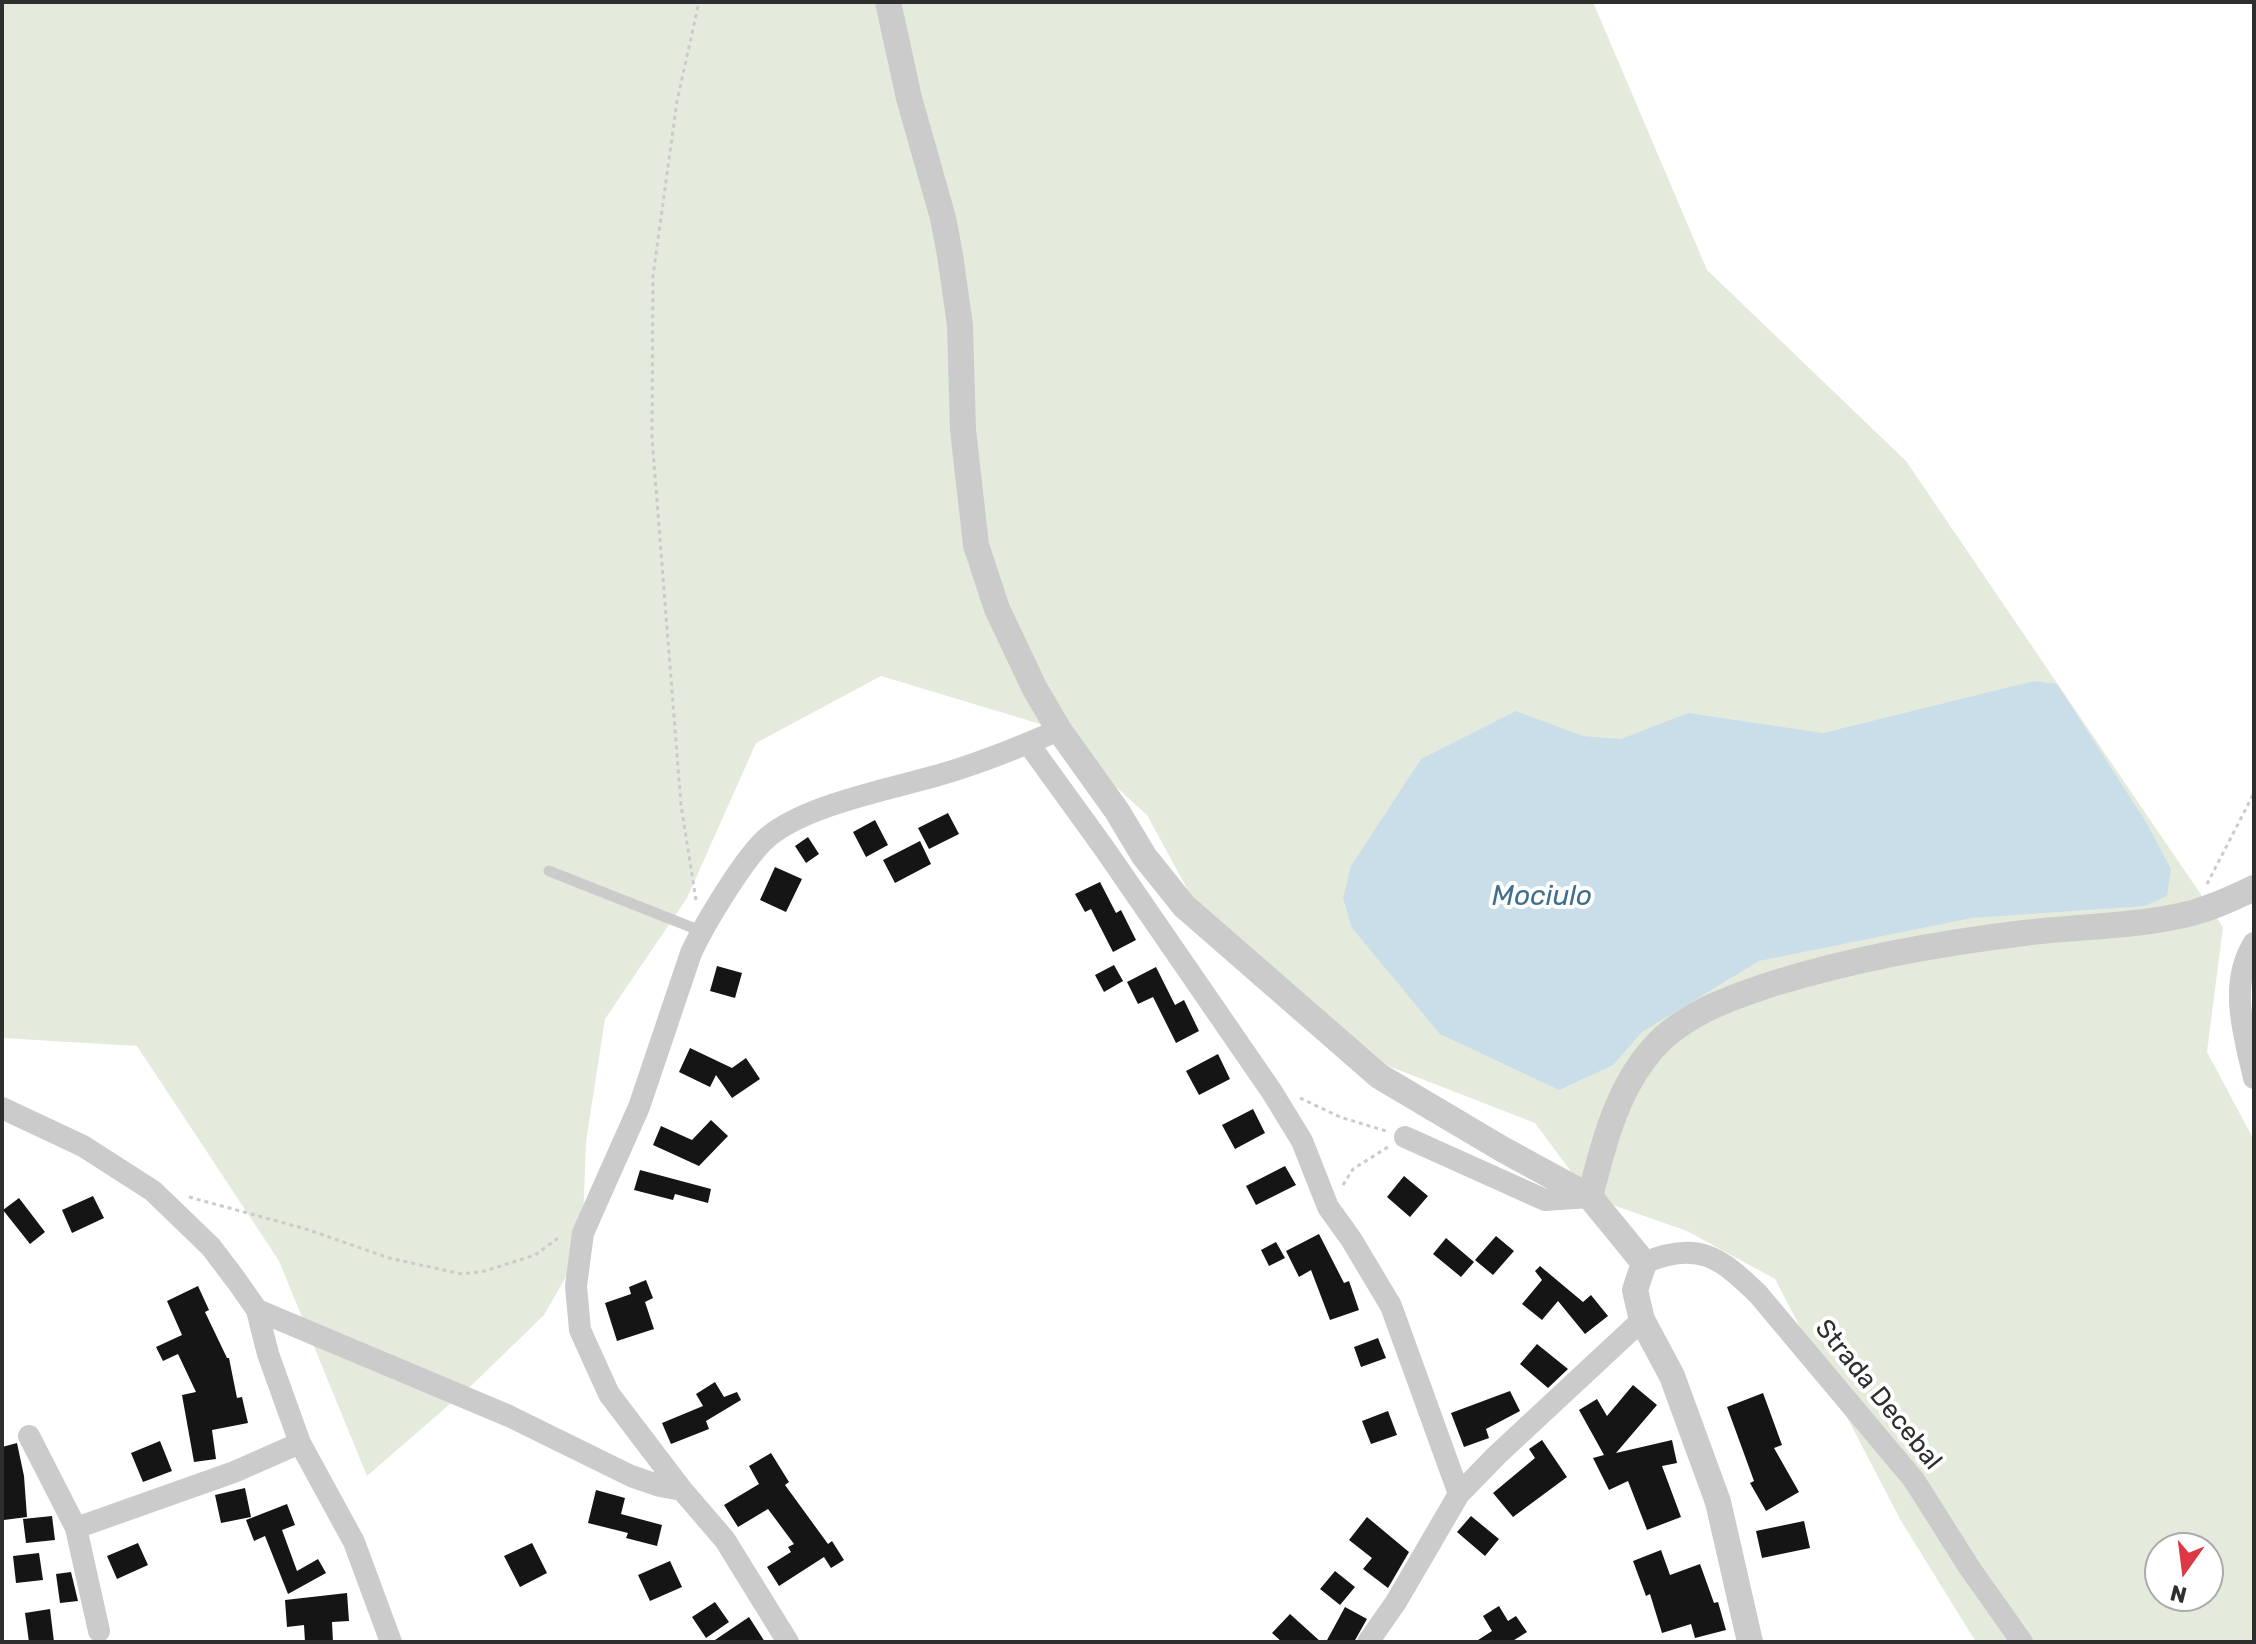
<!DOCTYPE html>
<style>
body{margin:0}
#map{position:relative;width:2256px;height:1644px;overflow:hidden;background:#fff;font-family:Rubik,sans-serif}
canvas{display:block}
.frame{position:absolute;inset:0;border:4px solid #2e2e2e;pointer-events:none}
.north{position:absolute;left:2144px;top:1532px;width:80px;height:80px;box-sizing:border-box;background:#fff;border:2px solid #ababab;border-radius:50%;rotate:194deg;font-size:22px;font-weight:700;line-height:32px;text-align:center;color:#2e2e2e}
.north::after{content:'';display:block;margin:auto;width:28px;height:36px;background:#dd3945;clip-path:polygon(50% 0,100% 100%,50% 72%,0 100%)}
</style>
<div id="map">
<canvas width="2256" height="1644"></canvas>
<div class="frame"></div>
<div class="north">N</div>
</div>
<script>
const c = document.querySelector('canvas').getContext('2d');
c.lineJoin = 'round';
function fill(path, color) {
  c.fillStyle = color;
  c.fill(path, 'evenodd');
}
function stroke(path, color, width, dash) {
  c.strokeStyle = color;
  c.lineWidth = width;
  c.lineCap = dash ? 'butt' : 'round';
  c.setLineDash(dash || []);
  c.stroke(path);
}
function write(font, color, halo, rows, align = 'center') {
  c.font = font + ' Rubik,sans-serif';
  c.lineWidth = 8;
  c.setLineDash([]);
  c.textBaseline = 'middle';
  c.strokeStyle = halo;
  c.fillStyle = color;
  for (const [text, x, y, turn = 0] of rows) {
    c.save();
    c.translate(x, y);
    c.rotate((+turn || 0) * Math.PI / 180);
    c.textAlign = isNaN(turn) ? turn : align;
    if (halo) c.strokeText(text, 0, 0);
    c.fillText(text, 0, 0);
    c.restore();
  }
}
const green = new Path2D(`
 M2,2H1593L1707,270L1906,461L2223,927L2207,1052L2254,1140V1642H1976L1901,1521L1775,1279L1687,1231L1590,1197L1535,1123L1319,1039L1221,951L1147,815L1050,727L881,676L756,743L687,898L605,1019L586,1142L582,1249L544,1315L473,1384L367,1476L279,1261L137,1046L2,1038ZM2160,1548H2208V1596H2160Z`);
const water = new Path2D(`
 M2034,681L2057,684L2146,822L2171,869L2167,896L2145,906L1972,918L1759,961L1642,1032L1613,1065L1559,1090L1440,1034L1352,928L1343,898L1351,866L1421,759L1516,711L1583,736L1621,739L1688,713L1823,733Z`);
const building = new Path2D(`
 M948,813L959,834L929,849L918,828Z
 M875,820L888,845L866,857L853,832Z
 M808,837L819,854L806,863L795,846Z
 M920,841L931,864L895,883L883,860Z
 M775,867L802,879L786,912L760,900Z
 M1100,882L1116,913L1121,910L1136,940L1113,952L1091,909L1085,912L1075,894Z
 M1114,965L1123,981L1104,992L1095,975Z
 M717,966L742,973L735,998L710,991Z
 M1156,967L1175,1005L1184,1000L1199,1031L1176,1043L1153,997L1138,1004L1127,982Z
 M690,1048L732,1068L746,1058L760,1079L732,1098L716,1075L710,1087L679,1072Z
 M1218,1054L1230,1079L1199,1095L1186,1071Z
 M1253,1109L1265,1133L1235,1149L1222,1125Z
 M711,1120L728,1136L699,1166L653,1145L661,1126L692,1140Z
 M1285,1166L1296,1185L1256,1205L1246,1186Z
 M640,1170L711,1189L708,1203L675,1194L673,1200L634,1190Z
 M1404,1176L1428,1196L1410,1217L1387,1197Z
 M93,1196L104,1218L72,1233L62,1210Z
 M19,1198L45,1232L30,1244L3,1210Z
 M1319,1234L1344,1283L1349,1281L1359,1310L1330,1320L1311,1270L1299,1277L1286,1251Z
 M1496,1236L1514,1251L1493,1275L1475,1260Z
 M1446,1238L1474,1262L1461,1277L1433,1254Z
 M1276,1242L1285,1258L1269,1266L1261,1250Z
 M1540,1266L1583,1302L1591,1295L1608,1316L1585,1334L1558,1301L1542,1320L1522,1304L1542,1280L1535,1271Z
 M646,1280L653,1298L645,1302L654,1329L617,1341L605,1303L631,1294L629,1287Z
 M198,1286L209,1310L205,1312L227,1358H229L237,1398L242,1397L248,1423L212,1430L216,1459L194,1462L182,1395L196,1392L178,1354L163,1361L156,1347L182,1335L167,1301Z
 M1378,1338L1386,1358L1361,1367L1354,1347Z
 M1537,1344L1568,1369L1548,1388L1520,1364Z
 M715,1382L724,1397L737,1392L741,1400L706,1421L709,1429L671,1444L662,1423L703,1406L696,1394Z
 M1633,1385L1657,1405L1616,1453L1672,1440L1677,1463L1662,1466L1681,1517L1647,1530L1628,1481L1609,1490L1593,1458L1604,1455L1579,1410L1597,1399L1607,1416Z
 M1510,1391L1520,1411L1486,1429L1489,1438L1464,1447L1451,1413Z
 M1763,1393L1782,1445L1774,1448L1799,1492L1766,1511L1750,1483L1754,1481L1727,1407Z
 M1388,1411L1397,1435L1371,1444L1362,1421Z
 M1542,1440L1567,1477L1513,1517L1493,1493L1535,1458L1529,1449Z
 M160,1441L172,1471L143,1482L131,1453Z
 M17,1443L24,1476L27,1517L4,1520L2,1447Z
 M771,1453L789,1482L785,1485L828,1544L832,1541L844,1560L831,1568L824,1557L779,1586L767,1567L791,1552L788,1547L794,1544L768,1509L738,1527L724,1505L759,1484L749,1466Z
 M245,1488L251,1517L221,1523L215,1495Z
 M596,1490L625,1498L621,1514L662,1525L657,1546L626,1538L628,1533L588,1523Z
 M287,1504L295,1525L282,1530L297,1571L318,1559L326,1573L288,1594L265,1536L254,1541L246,1520Z
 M52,1516L55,1540L26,1543L23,1519Z
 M1471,1516L1499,1539L1485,1556L1457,1532Z
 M1367,1517L1409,1552L1388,1588L1363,1569L1372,1558L1349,1540Z
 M1804,1521L1810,1548L1762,1558L1756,1531Z
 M138,1543L148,1565L117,1579L107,1556Z
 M532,1543L547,1573L520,1587L504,1556Z
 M1661,1550L1670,1575L1700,1564L1714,1603L1718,1602L1726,1630L1695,1638L1691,1624L1662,1633L1650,1594L1646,1596L1633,1561Z
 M39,1553L43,1580L16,1583L13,1556Z
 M670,1561L682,1587L650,1601L638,1575Z
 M1335,1571L1355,1587L1340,1605L1320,1589Z
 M71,1572L78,1601L60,1603L56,1574Z
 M347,1593L349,1621L332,1622L333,1642H305L304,1625L287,1627L285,1600Z
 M715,1602L729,1622L706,1638L692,1617Z
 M1499,1606L1508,1621L1516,1616L1527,1632L1511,1642H1475L1492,1631L1483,1616Z
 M1345,1607L1367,1619L1354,1642H1326Z
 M50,1609L54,1642H29L25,1613Z
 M1290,1614L1321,1642H1282L1272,1633Z
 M749,1617L765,1642H712Z`);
const path = new Path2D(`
 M2207,884L2254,793
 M696,900L681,805L652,438L653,276L677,101L699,2
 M1300,1098L1340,1117L1386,1131
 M1343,1185L1353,1169L1388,1147
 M189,1197L306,1229L389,1258L462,1274L485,1271L535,1255L561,1236`);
const service = new Path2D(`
 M549,871L701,931`);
const minor = new Path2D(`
 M1028,743L1104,848L1272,1092L1302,1141L1328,1207L1351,1239L1391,1306L1459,1494
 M2254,943C2228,984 2244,1034 2254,1078
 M2,1108L83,1146L153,1191L211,1247L236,1280L257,1310L268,1354L300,1443L354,1542L391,1642
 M1405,1137L1545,1200L1590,1197
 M1644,1263C1698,1240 1720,1257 1758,1294L1914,1480L1969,1567L2022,1642
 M257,1310L509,1416L631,1476L660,1486L682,1490
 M29,1436L76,1528L99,1631
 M76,1528L234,1472L300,1443
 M788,1642L725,1540L682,1490L609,1394L580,1330L576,1286L583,1233L639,1107L691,953C704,925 745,856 768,837C806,805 890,789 939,775C981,763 1020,747 1059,730
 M1368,1642L1396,1602L1459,1494L1497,1455L1642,1320`);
const tertiary = new Path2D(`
 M888,2L909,98L943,218L950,255L960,325L963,430L976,545L997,609L1035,689L1059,730L1117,811L1144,856L1184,906L1379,1076L1502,1149L1590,1197L1644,1263L1635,1290L1642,1320L1672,1376L1718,1502L1750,1642
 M1590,1197C1602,1149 1615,1096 1646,1057C1676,1016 1729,998 1775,983C1857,958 1940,943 2024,933C2080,926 2138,927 2192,913C2214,907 2234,898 2254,888`);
const streetNames = [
 ["Strada Decebal",1878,1395,51]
];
const waterNames = [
 ["Mociulo",1542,897]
];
fill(green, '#e4ebdd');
fill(water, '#cadeea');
fill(building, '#151515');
stroke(path, '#cbcbcb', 3, [4, 4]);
stroke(service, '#cbcbcb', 11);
stroke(minor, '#cbcbcb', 22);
stroke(tertiary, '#cbcbcb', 26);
write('26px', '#2e2e2e', '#fff', streetNames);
write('italic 28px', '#406f8d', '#fff', waterNames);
</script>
